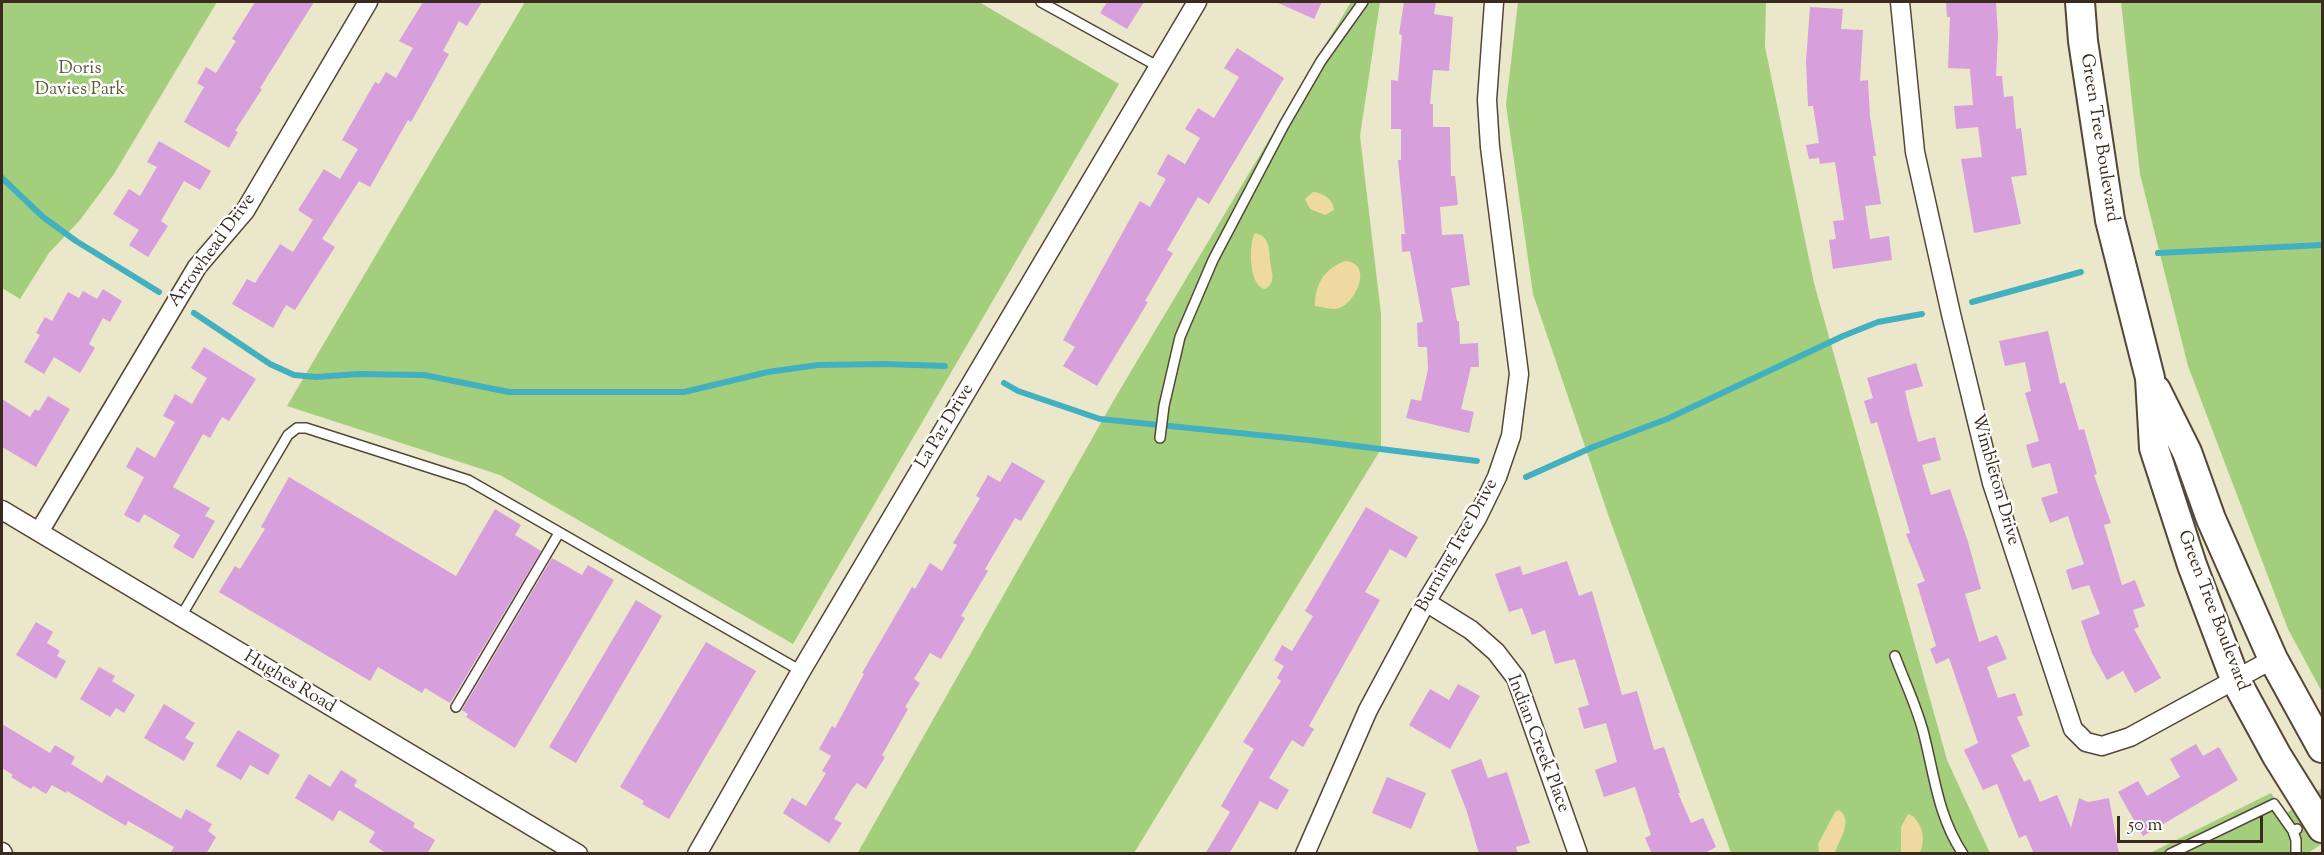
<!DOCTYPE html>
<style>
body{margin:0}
#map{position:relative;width:2324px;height:855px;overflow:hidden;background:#ebe7cb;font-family:"Sorts Mill Goudy",serif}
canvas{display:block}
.frame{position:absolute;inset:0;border:3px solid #3b2a1e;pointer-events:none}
.scale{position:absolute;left:2117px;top:816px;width:146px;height:27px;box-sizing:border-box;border:3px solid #3b2a1e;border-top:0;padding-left:8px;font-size:18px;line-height:21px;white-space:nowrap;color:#3b2a1e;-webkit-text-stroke:4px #fff;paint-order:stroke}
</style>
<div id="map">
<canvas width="2324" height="855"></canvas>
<div class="frame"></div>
<div class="scale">50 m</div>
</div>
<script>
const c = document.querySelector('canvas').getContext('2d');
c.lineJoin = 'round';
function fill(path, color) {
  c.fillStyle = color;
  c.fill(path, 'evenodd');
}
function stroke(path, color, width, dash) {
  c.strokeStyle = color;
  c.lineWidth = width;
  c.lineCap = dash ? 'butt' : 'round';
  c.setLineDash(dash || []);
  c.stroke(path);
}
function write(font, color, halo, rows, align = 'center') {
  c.font = font + ' "Sorts Mill Goudy",serif';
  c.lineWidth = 5;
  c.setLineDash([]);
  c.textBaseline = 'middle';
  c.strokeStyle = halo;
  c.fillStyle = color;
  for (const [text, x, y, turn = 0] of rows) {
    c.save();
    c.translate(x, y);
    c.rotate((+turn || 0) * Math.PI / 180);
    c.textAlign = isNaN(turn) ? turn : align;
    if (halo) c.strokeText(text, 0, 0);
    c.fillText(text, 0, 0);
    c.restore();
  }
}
const green = new Path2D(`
 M2,2H217L114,174L80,220L49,253L20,299L2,288Z
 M525,2H979L1119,84L793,644L500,475L287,406Z
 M1351,2H1380L1360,136L1381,314V449L1134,853L857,854L1115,398Z
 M1518,2H1766L1765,47L1814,283L1947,760L1990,853H1731L1610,520L1533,294L1506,105Z
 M2121,2H2322V692L2288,629L2188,366L2140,174Z
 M2322,788V844L2308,853L2148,854L2271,793L2285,814Z`);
const sand = new Path2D(`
 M1313,192C1323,193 1333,199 1334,210L1325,215L1310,209L1305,199Z
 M1255,233C1270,236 1269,249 1270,261C1271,272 1277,280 1266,289C1249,289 1248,244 1255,233Z
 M1345,261C1374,263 1356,303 1339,308C1331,311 1322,306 1315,306C1315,284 1324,269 1345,261Z
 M1839,810C1854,820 1839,840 1835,853H1819L1818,844L1835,812Z
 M1908,814L1913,816C1924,828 1925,839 1920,853H1901V827Z`);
const stream = new Path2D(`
 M2,178L43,217L76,241L159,292
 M2158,253L2322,245
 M1972,302L2081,272
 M194,313L270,364L294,375L316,377L358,374L424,375L509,392H684L768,372L818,365L884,364L945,366
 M1004,383L1018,391L1100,419L1308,440L1477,461
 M1526,477L1593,447L1667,419L1843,336L1878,322L1922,314`);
const building = new Path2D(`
 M255,2H314L260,88L262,89L235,131L238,132L229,148L184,122L204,87L197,83L206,67L216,73L236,41L232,39Z
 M423,2H482L467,26L459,21L443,51L449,54L411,122L408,120L370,187L359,181L322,239L335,247L295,310L286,305L273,328L232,304L247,279L255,283L280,244L293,252L313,220L298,210L324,169L340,179L358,149L342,140L375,82L379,84L386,72L396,78L413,48L399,41Z
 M1107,2H1144L1127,29L1100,13Z
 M1276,2H1322L1314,19Z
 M1404,2H1436L1434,14L1453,17L1449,71L1433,70L1430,104H1433V127H1450L1451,176H1455L1458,205L1440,207L1442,235L1463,234L1470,285L1451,288L1457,321H1459L1460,344L1478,343L1479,367H1471L1461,409L1474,412L1469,433L1406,418L1411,399L1421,401L1428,369L1427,347H1418L1417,323L1423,322L1410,251L1402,252L1401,234H1405L1398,160H1401V129H1391V80L1398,81L1402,35L1399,34Z
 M1946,2H1996L1998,35L1996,76H2002L2004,97L2013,96L2016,129L2021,128L2027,175L2011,177L2021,224L1974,233L1961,159L1982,157L1978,127L1956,129L1954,106L1973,105L1970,69L1948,68L1950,17H1947Z
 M1810,7L1843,9L1841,29L1863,30L1860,81L1868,80L1870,116L1876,156H1873L1881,204L1865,206L1870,239L1889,236L1892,260L1833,269L1829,240L1836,239L1833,221L1844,220L1835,162L1820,164L1819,158L1809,159L1806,145L1819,143L1813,106H1808L1806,61Z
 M1237,48L1284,78L1209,204L1198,197L1167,250L1173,253L1145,301L1148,302L1097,386L1063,366L1075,347L1063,340L1140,201L1150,207L1166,179L1157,174L1168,154L1185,164L1200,138L1185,129L1198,108L1214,118L1239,77L1224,68Z
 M159,141L211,171L200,190L184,181L161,221L168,226L148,257L129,245L139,230L113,214L129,189L140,196L157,167L147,162Z
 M103,289L122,301L110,322L103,318L89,344L95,348L80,373L54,357L44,374L24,362L40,335L36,333L45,317L52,321L68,292L79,298L83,291L97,299Z
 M2048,331L2060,384L2065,382L2079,430L2084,429L2097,474L2094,475L2111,523L2104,525L2122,585L2135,580L2145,606L2133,610L2139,627L2134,629L2161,678L2135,693L2123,671L2107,680L2092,653L2081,621L2100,614L2089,585L2072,590L2066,570L2084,564L2076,541L2068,516L2050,523L2041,498L2058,493L2050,463L2032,468L2026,445L2039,441L2025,393L2031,391L2025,362L2005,366L1999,341Z
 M204,347L256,379L229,421L222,417L210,438L203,434L173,487L210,508L205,516L215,521L193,559L173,547L180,535L144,514L139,523L124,515L144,477L126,467L137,447L155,458L175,422L163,416L175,394L192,404L207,378L191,368Z
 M1916,363L1923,386L1905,391L1910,413L1918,442L1935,437L1941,460L1922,465L1931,495L1950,489L1968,542L1981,589L1965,594L1979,642L1997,635L2007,659L1987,667L1998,698L2015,693L2023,715L2017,717L2030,746L2011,755L2024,782L2030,779L2040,802L2057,795L2071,828L2079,798L2088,802L2109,798L2119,854H2034L2026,835L2019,838L1997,784L1983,790L1964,750L1978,743L1949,658L1936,664L1930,649L1936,646L1917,584L1925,581L1906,534L1910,533L1877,422L1871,424L1864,401L1873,398L1867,378Z
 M48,396L70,409L36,467L2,447V399L30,417L35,409L39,411Z
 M1012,462L1045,481L1021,521L1015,518L985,569L988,571L961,616L965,618L941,659L930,653L914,679L920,683L905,707L908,709L882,755L885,757L866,789L857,783L852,789L834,819L842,823L829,843L783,813L792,798L806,806L826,773L822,771L831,756L819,749L832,726L835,728L864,674L862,673L912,587L915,589L930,563L942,571L957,545L953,543L980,498L976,496L988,475L1000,482Z
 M289,477L456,576L495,509L521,525L515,535L541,551L450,703L425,688L422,693L378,667L370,681L219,592L235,566L240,569L265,529L261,527Z
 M1366,507L1418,537L1406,558L1390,549L1365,592L1380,600L1309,726L1314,729L1303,747L1292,740L1269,778L1289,790L1277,810L1260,801L1229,854H1205L1230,812L1221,806L1254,749L1243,742L1281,681L1277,678L1284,666L1274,660L1282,645L1292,651L1313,616L1305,611Z
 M552,558L582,575L588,565L614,580L515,748L466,717L468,714L462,710Z
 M1567,561L1579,596L1592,591L1622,695L1637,691L1654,750L1664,747L1680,793H1678L1691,823L1703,818L1716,847L1703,854H1652L1645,838L1651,835L1635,787L1604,797L1595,770L1617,762L1606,723L1584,729L1578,708L1589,705L1575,659L1555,664L1545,630L1532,635L1522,608L1509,612L1495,574L1520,566L1523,575Z
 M636,600L662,616L576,763L549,747Z
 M36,622L53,632L47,643L60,651L57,656L66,661L56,679L16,655Z
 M706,642L756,671L669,819L642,804L644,801L620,787Z
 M99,667L115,676L112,681L135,695L124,713L116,708L110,717L80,699Z
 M1458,684L1480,696L1450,749L1409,725L1430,689L1449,700Z
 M164,704L195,723L185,738L194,743L184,761L144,738Z
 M2,724L50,753L55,745L75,757L71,764L102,783L107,775L181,819L186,809L212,824L208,831L216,837L206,854H170L174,847L128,821L126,826L67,791L66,793L52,785L46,794L33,786L31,789L11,777L13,775L2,768Z
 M238,730L280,755L268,775L250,765L241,780L216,766Z
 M2196,744L2203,756L2219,747L2238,780L2143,836L2118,792L2138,781L2147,796L2180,777L2170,759Z
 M1481,759L1488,778L1507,772L1530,843L1516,847L1518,854H1479L1467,812L1451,770Z
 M341,770L357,780L354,786L415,823L413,827L435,840L427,854H387L369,842L375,832L339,810L333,821L295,798L309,774L330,787Z
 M1387,777L1426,793L1411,829L1372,813Z`);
const lane = new Path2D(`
 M1041,2L1159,67
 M1160,438L1164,406L1180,337L1213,260L1284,125L1321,61L1363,2
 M180,618L288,435L297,428H306L468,480L801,671
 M1895,656C1905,683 1919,711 1925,739C1935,780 1939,818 1963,854
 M456,707L559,533
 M2293,831L2296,840V854
 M2170,854L2274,804L2293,831L2297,829`);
const street = new Path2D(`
 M1900,2L1915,152L1951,314L1992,483L2073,729L2086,742L2102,746L2130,737L2273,659
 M2,510L578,854
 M39,532L197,267L245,211L368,2
 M1426,602L1471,630L1496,652L1516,678L1578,854
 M2,852L3,854
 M697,854L801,671L1197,2
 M1305,854L1368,710L1426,602L1477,518L1497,477L1511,436L1519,374L1490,147L1487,100L1494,2`);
const primary = new Path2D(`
 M2080,2L2083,41L2110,220L2150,378L2154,448L2192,565L2235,679L2277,756L2322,828
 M2156,390L2187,452L2211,519L2273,659L2322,748`);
const parkNames = [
 ["Doris",80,70],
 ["Davies Park",80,91]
];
const streetNames = [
 ["Green Tree Boulevard",2098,138,81],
 ["Arrowhead Drive",213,251,-54],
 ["La Paz Drive",946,427,-59],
 ["Wimbleton Drive",1994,480,74],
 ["Burning Tree Drive",1458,546,-61],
 ["Green Tree Boulevard",2212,611,69],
 ["Hughes Road",289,683,31],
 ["Indian Creek Place",1537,744,69]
];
fill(green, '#a3cf7c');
fill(sand, '#eeda9e');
stroke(stream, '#43b0c0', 6);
fill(building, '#d79fdb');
stroke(lane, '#554638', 12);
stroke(street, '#554638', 21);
stroke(primary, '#554638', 32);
stroke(lane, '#fff', 9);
stroke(street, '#fff', 18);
stroke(primary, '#fff', 28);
write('18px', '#5a5c3a', '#fff', parkNames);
write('18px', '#3b2a1e', '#fff', streetNames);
</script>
